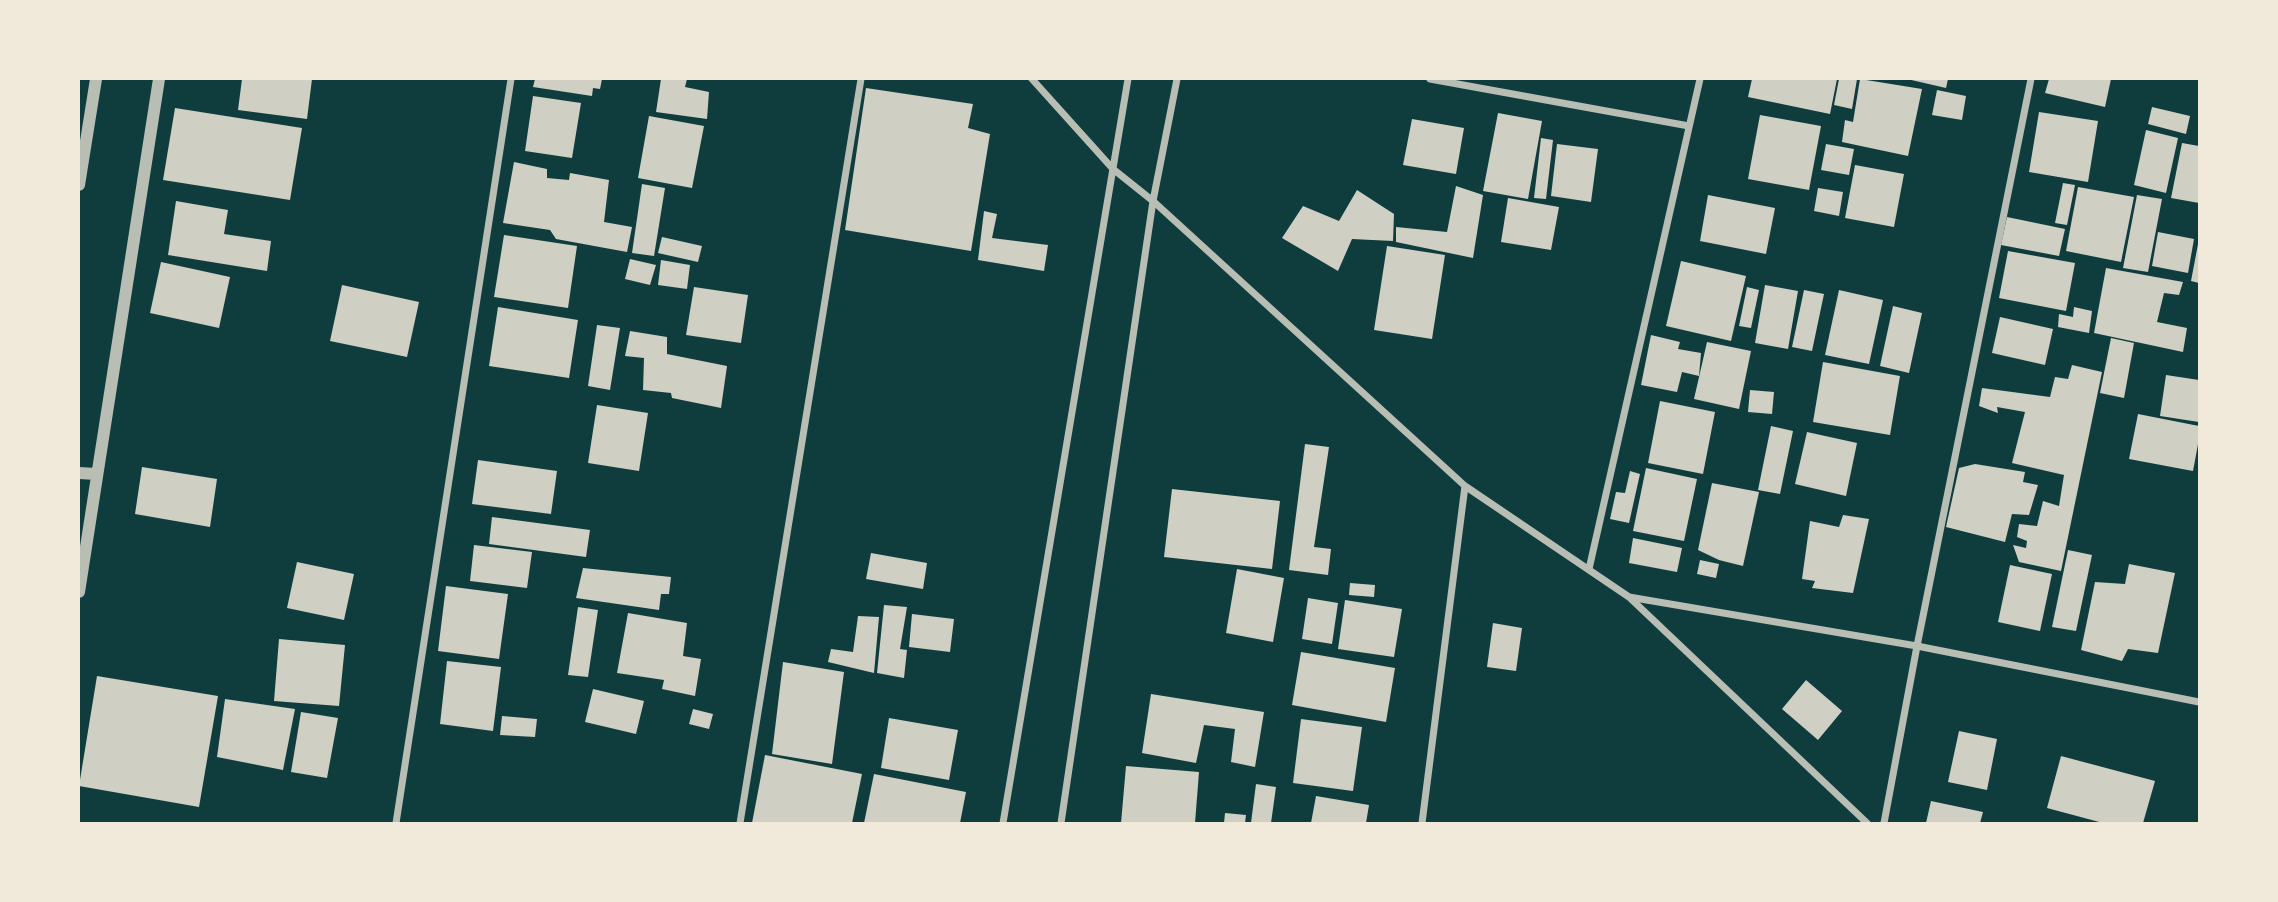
<!DOCTYPE html>
<style>
body{margin:0}
#map{position:relative;width:2278px;height:902px;overflow:hidden;background:#0f3d3e;font-family:Cabin,sans-serif}
canvas{display:block}
.frame{position:absolute;inset:0;border:80px solid #f1e9da;pointer-events:none}
</style>
<div id="map">
<canvas width="2278" height="902"></canvas>
<div class="frame"></div>
</div>
<script>
const c = document.querySelector('canvas').getContext('2d');
c.lineJoin = 'round';
function fill(path, color) {
  c.fillStyle = color;
  c.fill(path, 'evenodd');
}
function stroke(path, color, width, dash) {
  c.strokeStyle = color;
  c.lineWidth = width;
  c.lineCap = dash ? 'butt' : 'round';
  c.setLineDash(dash || []);
  c.stroke(path);
}
const building = new Path2D(`
 M242,79H312L307,119L238,110Z
 M535,79H602L600,89L593,88L592,96L533,87Z
 M661,79H687L685,87L709,92L707,119L656,112Z
 M1752,79H1837L1830,114L1748,97Z
 M1839,79H1857L1852,109L1834,105Z
 M1860,79L1922,89L1908,156L1842,142L1845,120L1853,122Z
 M1907,79H1948L1946,88Z
 M2049,79H2111L2105,107L2045,93Z
 M866,88L973,104L968,128L990,134L971,251L845,230Z
 M1937,90L1966,96L1962,120L1932,115Z
 M533,96L581,103L572,158L525,151Z
 M2152,107L2190,116L2186,134L2148,124Z
 M175,108L302,128L290,200L163,180Z
 M2039,112L2098,121L2088,182L2029,172Z
 M1498,113L1542,121L1528,199L1483,191Z
 M1760,115L1821,126L1809,190L1748,179Z
 M649,116L704,126L692,188L638,178Z
 M1412,119L1464,128L1456,174L1403,165Z
 M2146,130L2178,138L2166,193L2134,185Z
 M1541,138L1553,140L1546,199L1534,198Z
 M2182,143L2199,146V203L2171,198Z
 M1557,144L1598,149L1591,202L1551,196Z
 M1826,144L1854,149L1849,175L1821,170Z
 M514,162L547,169V178L569,180L570,173L609,180L604,222L632,227L627,252L556,239L550,230L503,223Z
 M1855,165L1904,174L1894,227L1845,218Z
 M2063,183L2075,185L2067,225L2055,223Z
 M642,184L665,188L654,256L632,253Z
 M1456,186L1483,195L1473,258L1396,242V227L1447,232Z
 M2078,187L2134,197L2121,262L2066,251Z
 M1818,188L1843,192L1839,216L1814,211Z
 M1357,190L1394,214L1393,241L1352,239L1338,271L1282,238L1303,206L1339,221Z
 M1708,195L1775,208L1766,254L1700,241Z
 M2137,195L2162,199L2148,272L2123,268Z
 M1508,198L1559,207L1551,250L1501,242Z
 M176,201L228,210L224,234L271,241L267,271L168,255Z
 M984,211L997,214L992,238L1048,245L1044,271L978,260Z
 M2007,217L2065,229L2059,256L2001,245Z
 M2158,232L2194,239L2188,273L2152,266Z
 M504,235L577,246L568,308L494,297Z
 M662,237L702,246L698,262L658,253Z
 M2198,244H2199V283L2191,281Z
 M1387,246L1445,255L1432,339L1374,330Z
 M2008,251L2075,263L2066,311L1999,298Z
 M630,259L656,265L650,285L625,279Z
 M661,260L690,265L687,289L658,285Z
 M1681,261L1746,276L1731,341L1666,326Z
 M161,262L230,277L219,328L150,313Z
 M2106,268L2183,282L2179,295L2164,293L2157,322L2187,328L2183,352L2094,333Z
 M342,285L419,302L407,357L330,341Z
 M1765,285L1798,291L1788,349L1755,343Z
 M694,287L748,295L741,343L686,335Z
 M1747,287L1759,290L1751,328L1739,326Z
 M1804,290L1824,294L1812,351L1792,347Z
 M1839,290L1883,300L1869,364L1825,355Z
 M1893,306L1922,313L1909,373L1880,366Z
 M498,307L578,320L569,378L489,366Z
 M2074,307L2092,311L2089,333L2058,327L2059,314L2073,317Z
 M2000,317L2053,329L2045,365L1992,353Z
 M597,325L620,328L610,390L588,386Z
 M630,331L667,337V354L727,366L721,408L672,398L671,393L643,390L644,358L625,356Z
 M1651,335L1680,342L1678,349L1701,353L1699,376L1682,372L1677,392L1641,385Z
 M2111,338L2134,343L2124,398L2100,393Z
 M1707,342L1751,351L1739,409L1694,399Z
 M1823,362L1900,376L1890,435L1813,422Z
 M2072,365L2102,372L2061,571L2019,562L2013,545L2026,548L2027,541L2017,537L2019,524L2037,526L2043,501L2059,506L2064,475L2012,463L2025,412L1997,407L1998,413L1979,406L1982,388L2050,397L2055,377L2068,379Z
 M2166,375L2199,380V422L2160,416Z
 M1750,390L1774,392L1772,414L1748,412Z
 M1660,401L1715,412L1703,474L1648,463Z
 M597,405L648,413L639,471L588,463Z
 M2138,414L2199,426V439L2193,471L2129,459Z
 M1771,426L1793,431L1780,494L1758,490Z
 M1807,432L1857,443L1846,496L1795,484Z
 M1305,444L1329,447L1314,547L1331,549L1328,575L1289,570Z
 M478,460L557,471L551,514L472,504Z
 M1975,464L2025,472L2023,482L2038,485L2029,515L2012,514L2005,542L1946,527L1959,468Z
 M142,467L217,479L210,527L135,514Z
 M1646,468L1697,479L1684,541L1633,531Z
 M1630,471L1640,474L1629,523L1610,519L1616,492L1625,493Z
 M1712,483L1759,492L1743,566L1719,560L1698,550Z
 M1172,489L1280,501L1272,569L1164,557Z
 M1843,515L1869,519L1853,593L1812,588L1815,581L1802,579L1810,521L1839,527Z
 M492,517L590,530L586,557L489,544Z
 M1633,538L1682,548L1677,572L1629,563Z
 M474,545L532,552L527,588L470,581Z
 M2068,550L2092,555L2076,631L2052,627Z
 M871,553L927,563L923,589L866,579Z
 M1700,560L1719,564L1716,578L1697,574Z
 M297,562L354,574L344,620L287,608Z
 M2129,564L2175,573L2158,653L2128,649L2122,661L2081,650L2095,582L2125,584Z
 M2010,565L2052,574L2040,631L1998,622Z
 M583,568L671,577L669,594H661L659,610L576,598Z
 M1237,569L1284,578L1273,642L1226,633Z
 M1350,583L1375,585L1374,597L1349,595Z
 M446,586L508,594L499,659L438,651Z
 M1308,598L1338,603L1332,644L1302,639Z
 M1345,600L1402,609L1394,657L1338,649Z
 M884,605L907,607L900,649L907,650L904,678L877,673Z
 M578,607L598,610L588,677L568,675Z
 M628,613L687,623L683,656L701,659L695,696L662,689L664,680L617,673Z
 M912,614L954,619L950,652L909,647Z
 M858,616L879,617L874,673L828,662L831,649L853,652Z
 M1493,623L1522,628L1516,671L1487,667Z
 M279,639L345,645L339,706L274,701Z
 M1301,652L1395,668L1386,722L1292,705Z
 M447,661L501,667L493,731L440,724Z
 M783,662L844,672L832,764L772,754Z
 M97,676L218,696L199,807L79,786Z
 M1806,680L1842,711L1818,740L1782,709Z
 M593,689L644,701L636,734L585,722Z
 M1151,694L1264,712L1255,767L1231,762L1235,729L1204,725L1196,763L1142,753Z
 M225,699L295,709L283,770L217,757Z
 M693,709L713,714L709,729L689,724Z
 M301,712L338,718L327,778L291,772Z
 M502,716L537,719L535,737L500,735Z
 M889,718L958,730L949,780L881,768Z
 M1301,719L1362,727L1353,791L1293,783Z
 M1959,731L1997,739L1987,790L1948,782Z
 M765,755L862,774L852,823H752Z
 M2061,756L2155,781L2143,823H2103L2047,808Z
 M1126,766L1199,772L1195,823H1121Z
 M874,774L966,792L960,823H864Z
 M1256,784L1276,787L1271,823H1251Z
 M1316,796L1369,805L1366,823H1311Z
 M1931,801L1983,812L1980,823H1926Z
 M1225,813L1246,815L1245,823H1224Z`);
const minor = new Path2D(`
 M1032,79L1113,169L1153,201L1465,486L1629,597L1867,823
 M1430,79L1689,126
 M1589,569L1700,79
 M1629,597L1917,646L2199,702
 M396,823L511,79
 M740,823L861,79
 M1003,823L1128,79
 M1061,823L1153,201L1177,79
 M1422,823L1465,486
 M1884,823L1917,646L2031,79`);
const tertiary = new Path2D(`
 M79,185L96,79
 M79,473L96,474
 M79,592L159,79`);
fill(building, '#cfcfc3');
stroke(minor, '#b8beb3', 7);
stroke(tertiary, '#b8beb3', 12);
</script>
